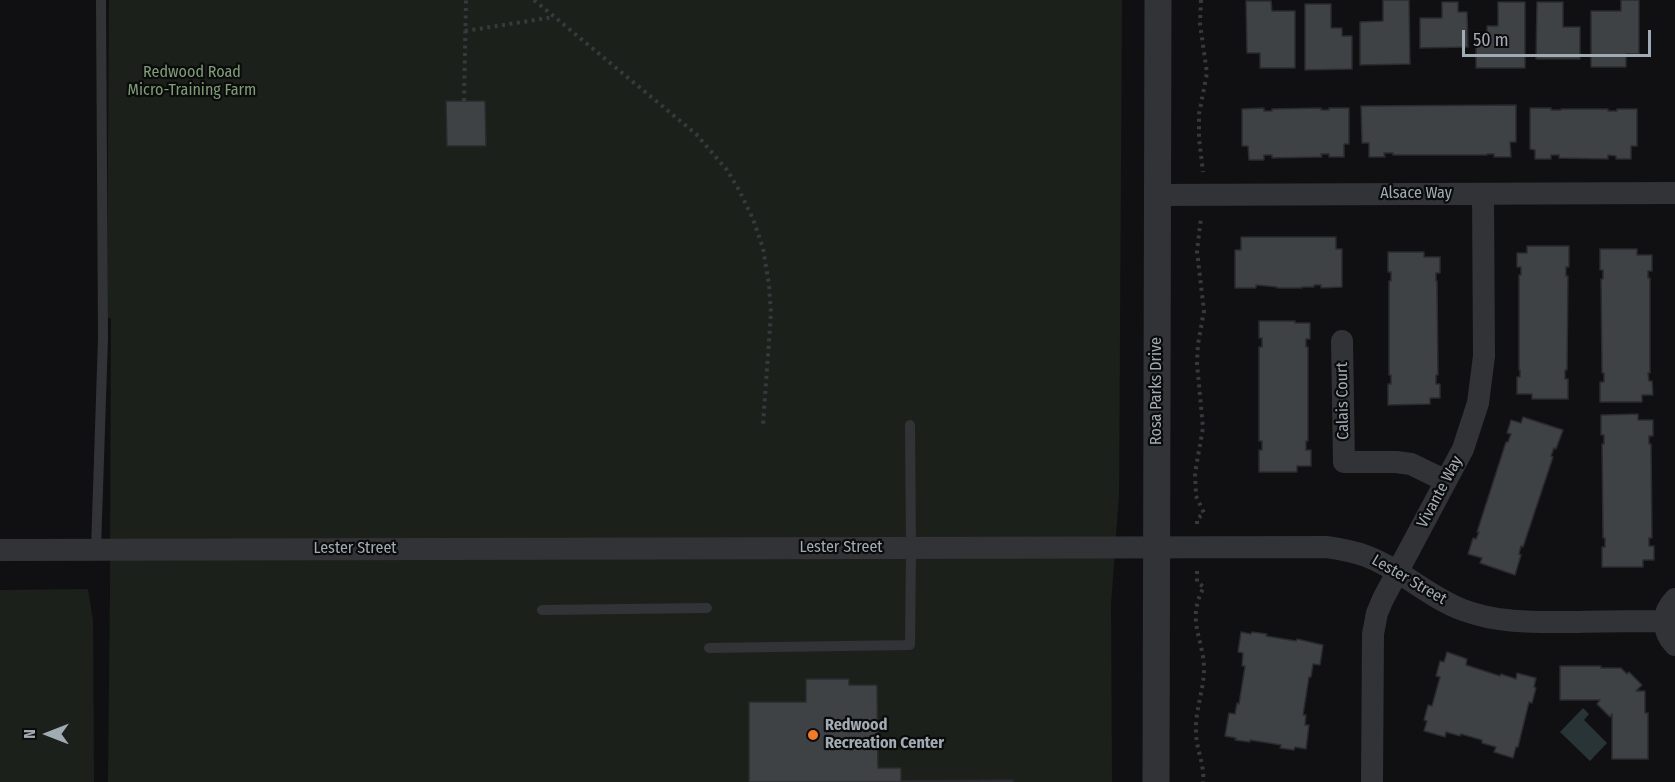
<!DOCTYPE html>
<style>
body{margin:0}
#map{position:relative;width:1675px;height:782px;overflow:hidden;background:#101012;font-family:"Fira Sans Condensed",sans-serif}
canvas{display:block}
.north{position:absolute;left:18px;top:704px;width:60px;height:60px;-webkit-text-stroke:4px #0b0b0c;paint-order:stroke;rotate:270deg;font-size:16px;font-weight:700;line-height:24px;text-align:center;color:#a1abb3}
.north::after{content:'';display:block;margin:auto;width:21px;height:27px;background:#a1abb3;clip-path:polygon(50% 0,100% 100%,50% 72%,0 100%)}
.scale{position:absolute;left:1462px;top:30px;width:189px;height:27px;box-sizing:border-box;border:3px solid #a1abb3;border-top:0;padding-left:8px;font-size:18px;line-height:21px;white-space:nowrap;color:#a1abb3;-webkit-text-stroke:4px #0b0b0c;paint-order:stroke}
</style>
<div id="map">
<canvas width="1675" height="782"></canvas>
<div class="north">N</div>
<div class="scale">50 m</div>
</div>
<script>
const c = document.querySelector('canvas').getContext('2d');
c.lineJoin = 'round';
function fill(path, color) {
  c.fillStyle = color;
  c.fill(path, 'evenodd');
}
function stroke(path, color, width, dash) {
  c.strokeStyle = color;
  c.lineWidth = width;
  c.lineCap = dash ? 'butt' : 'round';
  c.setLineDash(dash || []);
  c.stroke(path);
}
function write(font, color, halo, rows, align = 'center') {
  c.font = font + ' "Fira Sans Condensed",sans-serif';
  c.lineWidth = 4.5;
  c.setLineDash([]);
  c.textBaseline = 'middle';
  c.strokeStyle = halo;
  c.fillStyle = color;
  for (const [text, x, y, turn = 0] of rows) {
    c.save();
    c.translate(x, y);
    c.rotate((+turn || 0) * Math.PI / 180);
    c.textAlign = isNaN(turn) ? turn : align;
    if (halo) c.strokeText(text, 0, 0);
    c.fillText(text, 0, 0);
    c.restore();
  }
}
const green = new Path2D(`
 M109,0H1122L1119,494L1111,605L1112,782H108L110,588L111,318H107Z
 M88,589L93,620L94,782H0V590Z`);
const water = new Path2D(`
 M1583,708L1589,714L1584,720L1607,743L1590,761L1560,732Z`);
const building = new Path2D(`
 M1383,0H1409L1410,64L1360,65V22L1383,21Z
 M1621,0H1639V54H1626V67H1591V11H1621Z
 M1246,1H1271L1272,11H1295V68H1260V53H1247Z
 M1442,2H1458V12H1467L1468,47L1420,48V18H1442Z
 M1498,2H1525V68H1476V34H1487V26H1498Z
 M1537,2H1563V27H1580V59H1536Z
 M1305,4H1331V28H1342V36H1352V69L1305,70Z
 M446,101H485L486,146H447Z
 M1516,105V142H1510L1511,157H1494V154H1487V155H1393V153H1384L1385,157H1369V143H1362L1361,106Z
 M1264,108V111H1272V109L1321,108V110H1329V108H1349V144H1344V157H1329V154H1321L1322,157L1272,158V155H1264V160H1249L1248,146H1242V109Z
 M1530,108H1551V110H1561V109H1608V111H1617V109H1637V146H1631V159H1616V156L1608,155V159L1559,158V155H1551V159H1535V150L1530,149Z
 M1241,237H1336V249H1342V287L1321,288V285H1314V287H1302V288H1277V287L1256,285V288H1235V250H1241Z
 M1527,246H1569V267H1566V276H1568L1567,370H1565V379H1568V399H1532V394H1517V377H1520V370H1519V275H1521V267H1517V253H1527Z
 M1600,249H1637V255H1652V271H1648V278H1650V373H1648L1649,381H1652L1653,395H1642V402H1600V382H1604V373H1602L1601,279H1603V270H1600Z
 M1388,252H1424V257H1440V273H1436V281H1437L1438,375H1436V384H1440V398H1430V404L1388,405V384H1391V375H1389V281H1391V272H1388Z
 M1259,321H1295V323H1310V339H1306V347H1308V441H1306V450H1311V466H1297V472H1259V450H1262V441H1259V347H1262V338H1259Z
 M1638,414V420H1653V436H1649V444H1651L1652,538H1649V546H1654V560H1643V567H1602V547H1605V538H1603L1602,444H1604V435H1601V415Z
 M1523,417L1563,430L1556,449L1554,448L1551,456L1553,457L1523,547L1521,546L1519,554L1521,555L1515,575L1480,563L1482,558L1468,554L1473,538L1476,539L1479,532H1477L1506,442H1508L1511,434L1507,433L1511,420L1521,423Z
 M1241,632L1251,634L1252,632L1267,634L1266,636L1296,641L1297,639L1323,645L1320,665L1313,664L1311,677H1309L1303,715H1306L1305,725H1309L1306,749L1295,747L1294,750L1280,748L1281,745L1250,740V742L1235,740L1236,738L1225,736L1229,713L1235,714L1237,703L1239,704L1245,666H1242L1243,653L1238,652Z
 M1447,652L1467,659L1466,665L1500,676L1501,674L1516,679L1517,673L1536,678L1534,687L1536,688L1532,703L1529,702L1518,747H1516L1513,758L1494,752L1496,747L1482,743V740L1461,734L1460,736L1446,732L1445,737L1424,731L1427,721L1424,720L1428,705L1432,706L1440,677L1436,676L1440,661L1444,662Z
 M1560,666H1601V668H1621L1627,674L1629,672L1642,685L1636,691H1645V713H1648V759H1612V714L1610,717L1597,704L1600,700H1560Z
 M806,679H849V685H877L878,768H901V781L1013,780V782H749V702H806Z`);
const path = new Path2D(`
 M534,0L696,134L727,170L739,190L753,219L763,248L769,285L771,313L763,425
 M1201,0L1200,24L1207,73L1199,114V138L1203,172
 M465,31L554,17
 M464,101L466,0
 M1197,524V519L1204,513L1196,496L1195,473L1203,428L1197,363L1198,344L1204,311L1197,251L1201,218
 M1197,571V582L1204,587C1185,621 1205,640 1204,672C1203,692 1195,712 1196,732C1196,749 1205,765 1203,782`);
const service = new Path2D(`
 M96,549L103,338L101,0
 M542,610L707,608
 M709,648L910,645L911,548L910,425`);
const minor = new Path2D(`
 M1157,195L1675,193
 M1342,341L1344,462H1396L1411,464L1446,481
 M0,550L1326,547C1340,549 1353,551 1366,556C1401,569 1428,597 1463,610C1500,624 1538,622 1577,622C1606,621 1635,621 1664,621
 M1675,599C1661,613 1662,632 1675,645
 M1372,782L1373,634L1377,613L1383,599L1463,449L1478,403L1484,356L1483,194`);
const tertiary = new Path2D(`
 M1156,782L1158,0`);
const markers = [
 [813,735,6,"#f37b27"]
];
const parkNames = [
 ["Redwood Road",192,73],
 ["Micro-Training Farm",192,91]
];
const streetNames = [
 ["Alsace Way",1416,194],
 ["Rosa Parks Drive",1157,391,-90],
 ["Calais Court",1343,401,-91],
 ["Vivante Way",1440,492,-62],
 ["Lester Street",841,548],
 ["Lester Street",355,549],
 ["Lester Street",1409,580,30]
];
const poiNames = [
 ["Redwood",825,726],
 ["Recreation Center",825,744]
];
fill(green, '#1b211a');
fill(water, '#293437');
fill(building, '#3f4245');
stroke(building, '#2a2b2e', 1.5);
stroke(path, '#373a3d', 4, [3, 4.5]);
stroke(service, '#313336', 10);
stroke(minor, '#313336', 22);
stroke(tertiary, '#313336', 27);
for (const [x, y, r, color] of markers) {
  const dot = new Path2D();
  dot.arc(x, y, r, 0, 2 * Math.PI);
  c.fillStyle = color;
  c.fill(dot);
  stroke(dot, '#0b0b0c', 2);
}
write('16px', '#7f9e77', '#0b0b0c', parkNames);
write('16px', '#a1abb3', '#0b0b0c', streetNames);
write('bold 16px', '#a1abb3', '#0b0b0c', poiNames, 'left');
</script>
